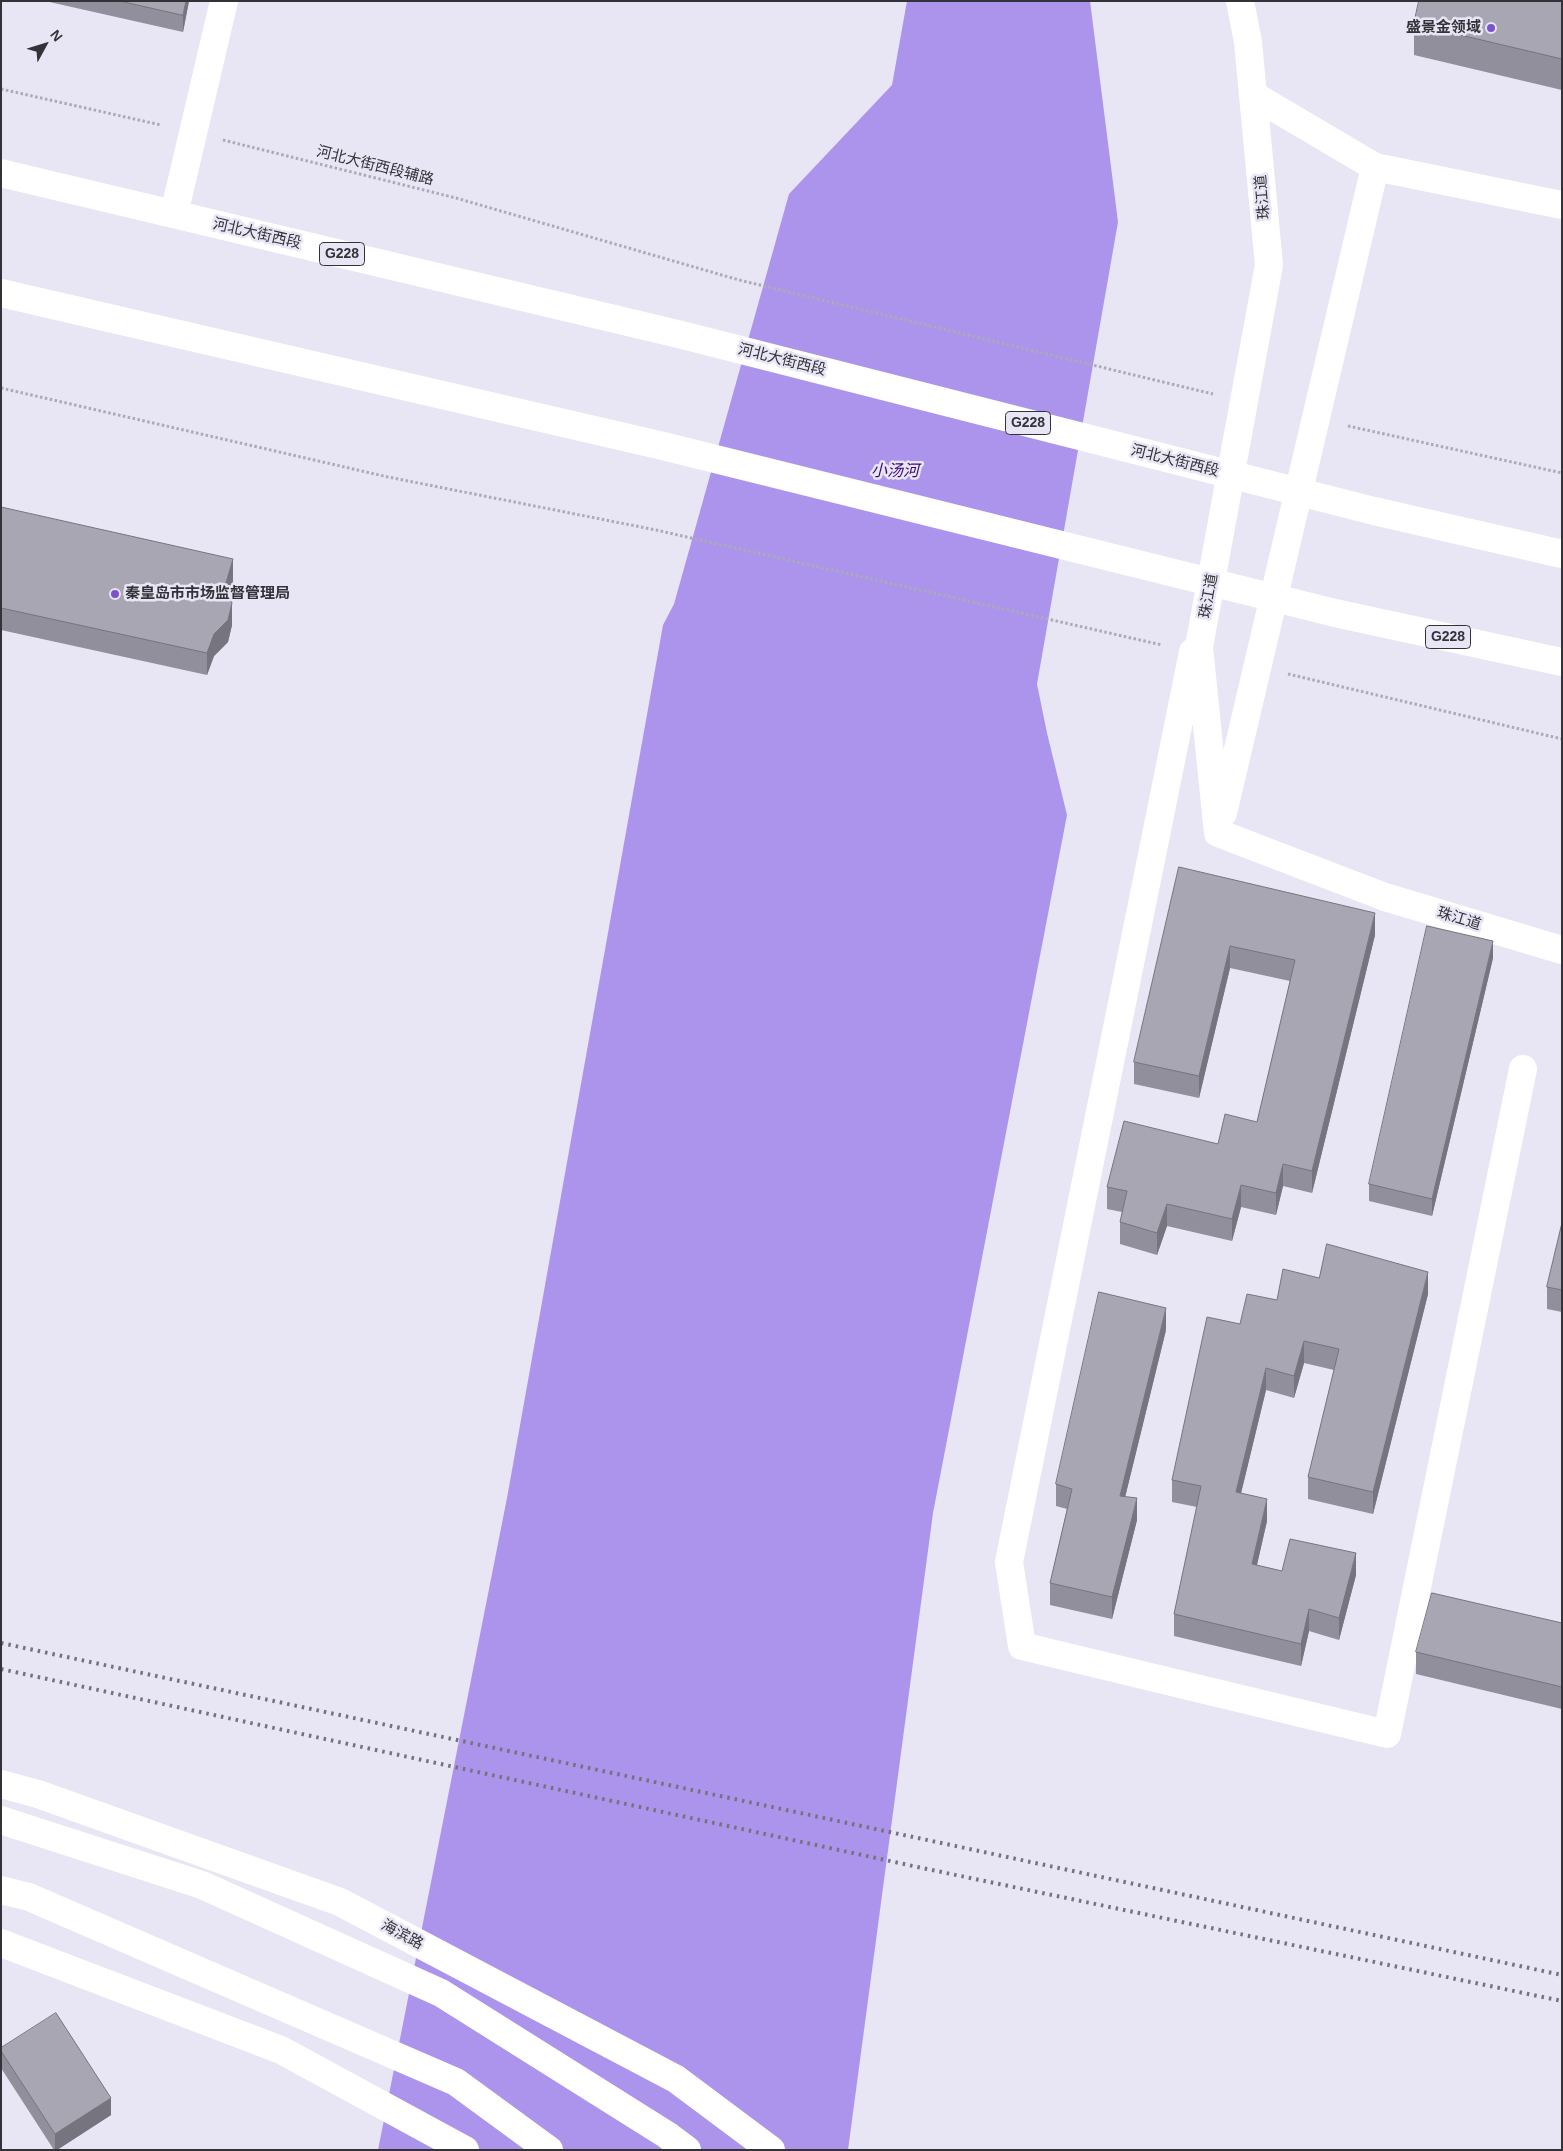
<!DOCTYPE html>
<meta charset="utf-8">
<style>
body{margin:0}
#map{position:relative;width:1563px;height:2151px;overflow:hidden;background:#e8e5f4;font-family:Helvetica,sans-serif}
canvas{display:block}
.frame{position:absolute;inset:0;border:2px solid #333238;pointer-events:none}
.north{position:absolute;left:20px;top:20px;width:50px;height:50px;-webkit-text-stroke:4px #e8e5f4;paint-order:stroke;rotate:51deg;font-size:14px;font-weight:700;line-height:20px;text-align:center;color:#333238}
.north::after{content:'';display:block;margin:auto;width:18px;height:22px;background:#333238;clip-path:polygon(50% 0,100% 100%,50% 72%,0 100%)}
</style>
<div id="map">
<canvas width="1563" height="2151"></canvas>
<div class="frame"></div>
<div class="north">N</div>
</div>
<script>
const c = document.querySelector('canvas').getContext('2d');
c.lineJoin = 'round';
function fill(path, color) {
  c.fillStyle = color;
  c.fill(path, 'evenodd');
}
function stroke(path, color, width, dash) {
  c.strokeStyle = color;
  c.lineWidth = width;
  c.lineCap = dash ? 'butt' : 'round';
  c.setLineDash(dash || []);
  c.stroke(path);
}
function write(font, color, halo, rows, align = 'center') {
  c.font = font + ' Helvetica,"Noto Sans SC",sans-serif';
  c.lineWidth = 5;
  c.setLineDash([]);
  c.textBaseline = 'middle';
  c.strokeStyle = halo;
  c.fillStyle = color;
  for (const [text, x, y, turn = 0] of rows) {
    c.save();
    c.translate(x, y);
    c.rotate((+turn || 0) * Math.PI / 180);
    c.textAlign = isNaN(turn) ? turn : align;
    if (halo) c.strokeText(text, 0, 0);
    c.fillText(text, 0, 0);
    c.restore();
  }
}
const water = new Path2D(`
 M907,1H1090L1118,222L1037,684L1047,733L1067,815L933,1513L848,2150H378L507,1498L663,625L674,604L789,194L892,85Z`);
const path = new Path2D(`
 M1,89L161,125
 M223,140L456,198L739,280L1213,394
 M1,388L388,477L656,530L1162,645
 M1348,426L1562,473
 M1288,674L1562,739`);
const minor = new Path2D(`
 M1240,1L1248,42L1269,265L1199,647L1218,833L1385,897L1562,950
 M1253,95L1375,167L1562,205
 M174,214L224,1
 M1193,652L1009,1562L1022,1646L1387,1734L1523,1069
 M1223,813L1375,167
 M1,1784L38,1794L340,1902L676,2079L771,2150
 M1,1820L202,1885L441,1993L667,2135L687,2150
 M1,1890L29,1897L456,2082L549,2150
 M1,1943L281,2050L465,2150`);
const highway = new Path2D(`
 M1,173L682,335L1374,511L1562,554
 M1,293L663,446L1335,613L1562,662`);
const rail = new Path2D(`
 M1,1643L1562,1975
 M1,1669L927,1869L1562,2001`);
const wall = new Path2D(`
 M45,1H189L183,32Z
 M1562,1V90L1414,55V24Z
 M1,507L233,581L229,595L232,625L228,642L214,656L207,675L1,630Z
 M1179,867L1375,935L1312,1193L1283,1186L1276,1215L1241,1207L1232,1241L1167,1226L1157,1255L1120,1244V1222L1122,1212L1107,1209V1187L1218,1144L1257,1122L1290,981L1230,968L1199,1098L1134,1084V1062Z
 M1493,958L1432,1216L1369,1201V1184Z
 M1562,1223V1312L1547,1309V1287Z
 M1319,1278L1428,1294L1373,1514L1308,1499V1477L1334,1370L1304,1363L1294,1398L1266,1390L1241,1493L1267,1521L1257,1565L1282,1571L1356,1575L1339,1640L1309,1631L1301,1666L1174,1636V1614L1197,1507L1172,1502V1480L1240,1324L1277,1300Z
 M1166,1330L1125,1497L1137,1520L1112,1619L1050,1605V1583L1067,1509L1056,1506V1484Z
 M1562,1623V1709L1416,1674V1652Z
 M1,2048L111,2115L57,2150H54L1,2068Z`);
const shadedWall = new Path2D(`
 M186,1H189L183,32V15Z
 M233,559V581L225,608V586Z
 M232,603V625L228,642L214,656L207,675V653L214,634Z
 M1375,913V935L1312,1193V1171Z
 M1493,941V958L1432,1216V1199Z
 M1230,946V968L1199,1098V1076Z
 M1283,1164V1186L1276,1215V1193Z
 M1241,1185V1207L1232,1241V1219Z
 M1167,1204V1226L1157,1255V1233Z
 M1428,1272V1294L1373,1514V1492Z
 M1166,1308V1330L1120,1518V1496Z
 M1304,1341V1363L1294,1398V1376Z
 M1266,1368V1390L1236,1514V1492Z
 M1137,1498V1520L1112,1619V1597Z
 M1267,1499V1521L1252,1586V1564Z
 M1356,1553V1575L1339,1640V1618Z
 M1309,1609V1631L1301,1666V1644Z
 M111,2098V2115L57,2150H55V2134Z`);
const building = new Path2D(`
 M120,1H186L183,15Z
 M1419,1H1562V59L1414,24Z
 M1,507L233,559L225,586L232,603L228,620L214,634L207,653L1,608Z
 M1179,867L1375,913L1312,1171L1283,1164L1276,1193L1241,1185L1232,1219L1167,1204L1157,1233L1120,1222L1127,1191L1107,1187L1124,1121L1218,1144L1225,1114L1257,1122L1295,960L1230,946L1199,1076L1134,1062Z
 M1427,926L1493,941L1432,1199L1369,1184Z
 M1562,1223V1290L1547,1287Z
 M1327,1244L1428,1272L1373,1492L1308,1477L1339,1349L1304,1341L1294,1376L1266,1368L1236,1492L1267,1499L1252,1564L1282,1571L1290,1539L1356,1553L1339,1618L1309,1609L1301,1644L1174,1614L1201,1486L1172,1480L1207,1317L1240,1324L1247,1294L1277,1300L1283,1269L1319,1278Z
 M1099,1292L1166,1308L1120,1496L1137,1498L1112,1597L1050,1583L1072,1489L1056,1484Z
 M1432,1593L1562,1623V1687L1416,1652Z
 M56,2013L111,2098L55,2134L1,2051V2048Z`);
const markers = [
 [1491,28,5,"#7b52cb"],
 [115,594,5,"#7b52cb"]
];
const shields = [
 [342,254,45],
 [1028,423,45],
 [1448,637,45]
];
const shieldNames = [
 ["G228",342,254],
 ["G228",1028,423],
 ["G228",1448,637]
];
const poiNames = [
 ["盛景金领域",1481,28],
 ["秦皇岛市市场监督管理局",125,594,"left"]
];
const streetNames = [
 ["河北大街西段辅路",375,166,14],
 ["珠江道",1263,197,-95],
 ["河北大街西段",257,234,13],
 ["河北大街西段",782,360,14],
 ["河北大街西段",1175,461,14],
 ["珠江道",1209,596,-80],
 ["珠江道",1459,919,17],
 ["海滨路",402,1935,28]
];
const waterNames = [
 ["小汤河",895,472]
];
fill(water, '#ac94ec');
stroke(path, '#acaab6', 3, [2.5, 2.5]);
stroke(minor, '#fff', 28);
stroke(highway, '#fff', 28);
stroke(rail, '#74727b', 4, [2.5, 5]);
fill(wall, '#918f9b');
fill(shadedWall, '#76747e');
fill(building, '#a9a6b4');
stroke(building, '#76747e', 1);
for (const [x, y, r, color] of markers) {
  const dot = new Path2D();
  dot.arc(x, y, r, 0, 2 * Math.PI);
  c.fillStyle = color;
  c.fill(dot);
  stroke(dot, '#e8e5f4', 2);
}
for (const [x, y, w] of shields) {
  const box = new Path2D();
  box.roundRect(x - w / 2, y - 11.5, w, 23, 4);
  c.fillStyle = '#e8e5f4';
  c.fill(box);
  stroke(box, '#333238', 1);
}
write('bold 14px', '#333238', null, shieldNames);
write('bold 15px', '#333238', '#e8e5f4', poiNames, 'right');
write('15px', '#333238', '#e8e5f4', streetNames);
write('italic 16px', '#3a0872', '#e8e5f4', waterNames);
</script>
